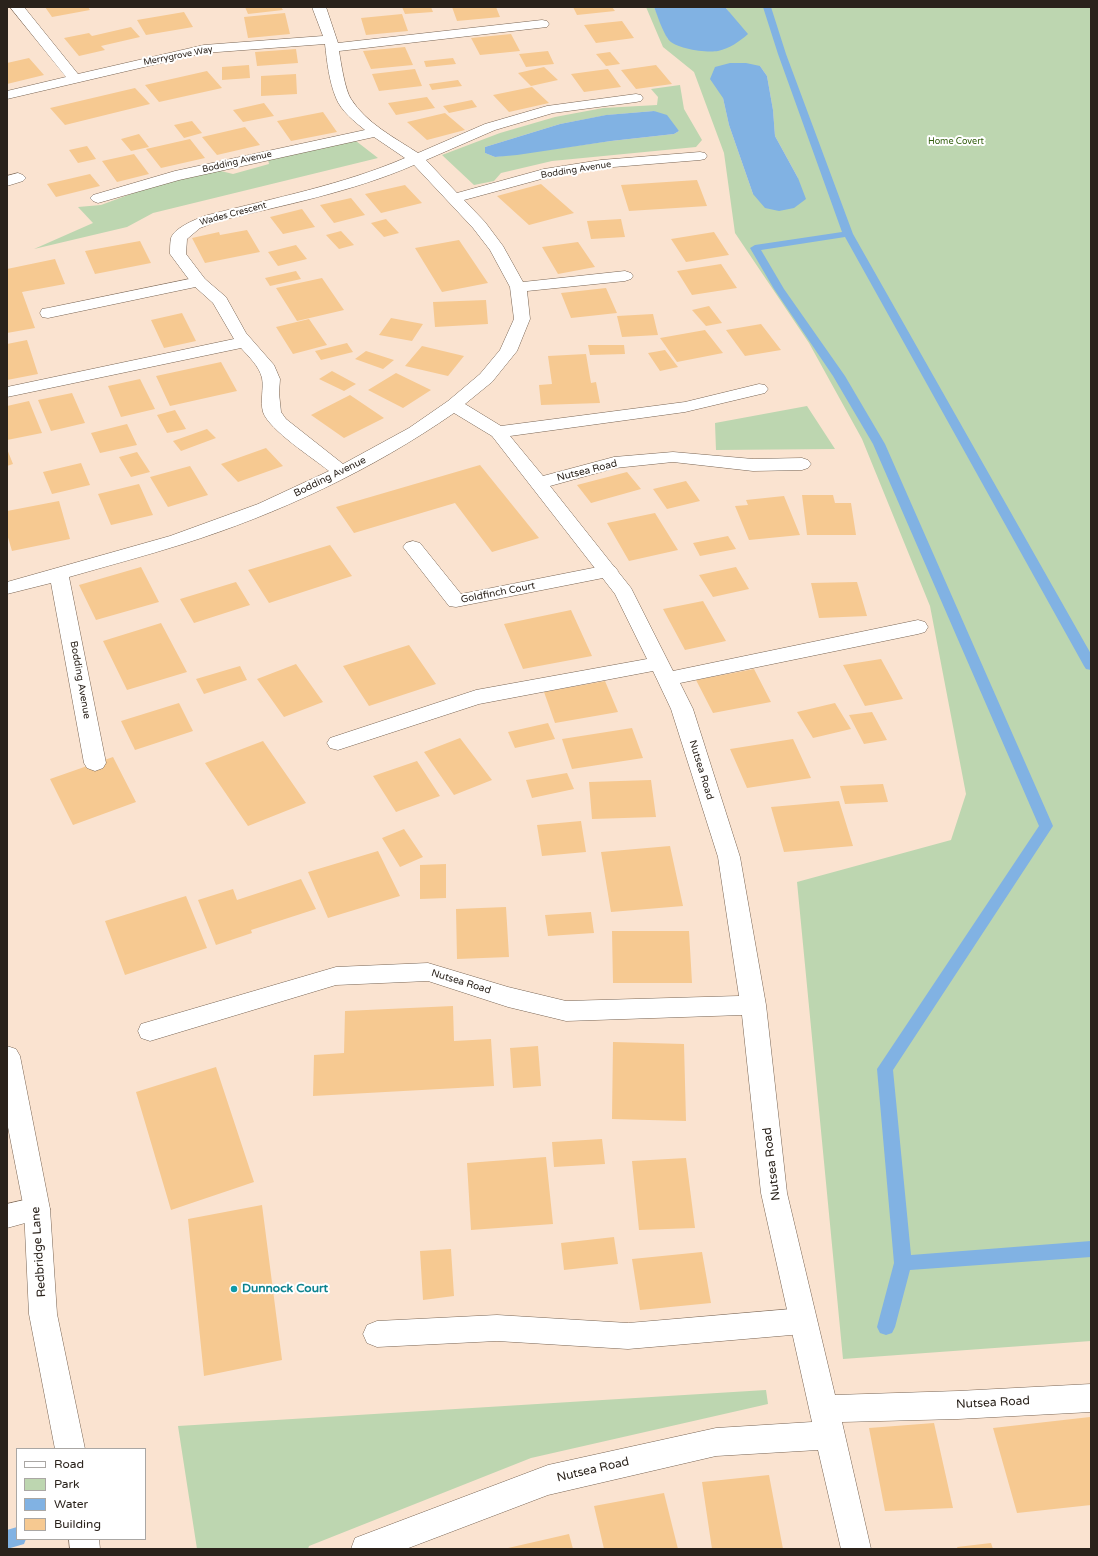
<!DOCTYPE html>
<style>
body{margin:0}
#map{position:relative;width:1098px;height:1556px;overflow:hidden;background:#fae3d0;font-family:"Varela Round",sans-serif}
canvas{display:block}
.frame{position:absolute;inset:0;border:8px solid #2a221b;pointer-events:none}
.legend{position:absolute;left:16px;top:1448px;width:130px;height:92px;box-sizing:border-box;background:#fff;border:1px solid #aaa7a4;margin:0;padding:5px 7px;list-style:none;font-size:12px;color:#2a221b}
.legend li{display:flex;align-items:center;gap:8px;height:20px}
.legend b{width:20px;border:1px solid #aaa7a4}
</style>
<div id="map">
<canvas width="1098" height="1556"></canvas>
<div class="frame"></div>
<ul class="legend">
<li><b style="height:5px;background:#fff"></b>Road</li>
<li><b style="height:11px;background:#bdd6b0"></b>Park</li>
<li><b style="height:11px;background:#81b2e3"></b>Water</li>
<li><b style="height:11px;background:#f6c991"></b>Building</li>
</ul>
</div>
<script>
const c = document.querySelector('canvas').getContext('2d');
c.lineJoin = 'round';
function fill(path, color) {
  c.fillStyle = color;
  c.fill(path, 'evenodd');
}
function stroke(path, color, width, dash) {
  c.strokeStyle = color;
  c.lineWidth = width;
  c.lineCap = dash ? 'butt' : 'round';
  c.setLineDash(dash || []);
  c.stroke(path);
}
function write(font, color, halo, rows, align = 'center') {
  c.font = font + ' "Varela Round",sans-serif';
  c.lineWidth = 4;
  c.setLineDash([]);
  c.textBaseline = 'middle';
  c.strokeStyle = halo;
  c.fillStyle = color;
  for (const [text, x, y, turn = 0] of rows) {
    c.save();
    c.translate(x, y);
    c.rotate((+turn || 0) * Math.PI / 180);
    c.textAlign = isNaN(turn) ? turn : align;
    if (halo) c.strokeText(text, 0, 0);
    c.fillText(text, 0, 0);
    c.restore();
  }
}
const green = new Path2D(`
 M646,7H654L668,39L729,12L725,7H1091V1341L843,1359L797,882L951,840L966,794L930,606L862,439L809,343L735,233L724,153L694,72L663,47ZM760,66L767,76L773,110L775,136L798,178L753,194L729,125L723,98Z
 M680,85L684,109L702,140L696,147L552,161L501,173L494,181L474,185L442,155L500,133L555,117L603,108L657,105L658,97L651,89ZM654,111L679,131L674,134L611,141L495,157L485,153V147L560,124L607,115Z
 M356,141L378,158L153,213L127,227L34,249L93,223L78,207L101,205L155,185L217,170L233,174L269,164L268,159Z
 M807,406L835,449L716,450L715,423Z
 M766,1390L768,1404L531,1458L309,1546L308,1549H197L178,1426Z`);
const water = new Path2D(`
 M654,7H725L748,34C739,42 730,48 718,51C706,53 675,49 668,39C662,30 658,17 654,7Z
 M730,63H746L760,66L767,76L773,110L775,136L798,178L806,199L794,208L779,211L765,208L753,194L729,125L723,98L710,79L715,67Z
 M654,111L667,115L679,131L674,134L611,141L517,155L495,157L485,153V147L560,124L606,115Z`);
const stream = new Path2D(`
 M763,7H771L786,54L853,234L1091,654V670L1086,669L1084,666L845,237L761,250L784,289L845,376L885,444L1053,826L893,1070L911,1255L1091,1241V1257L910,1270L895,1327L892,1333L886,1335L880,1333L877,1327L894,1263L877,1069L1039,826L873,444L833,376L774,289L750,248L755,245L842,232L778,54Z
 M17,1527V1539H26L24,1544L7,1549V1530Z`);
const building = new Path2D(`
 M45,7H88L90,10L52,17Z
 M245,7H281L283,10L248,14Z
 M402,7H431L433,12L405,14Z
 M452,7H496L500,17L457,21Z
 M573,7H612L615,11L577,15Z
 M184,12L193,27L146,35L137,20Z
 M285,13L290,34L248,38L244,17Z
 M402,14L408,31L366,35L361,18Z
 M622,21L634,38L596,43L584,25Z
 M131,27L140,37L101,46L105,50L79,56L64,38L89,33L92,36Z
 M511,34L520,51L480,55L471,38Z
 M405,47L413,65L371,69L363,51Z
 M296,49L298,63L257,66L255,52Z
 M548,51L554,64L526,67L519,54Z
 M610,52L620,64L606,66L596,54Z
 M29,58L44,75L7,84V63Z
 M453,58L456,64L426,67L424,61Z
 M249,65L250,78L222,80V67Z
 M656,65L672,84L636,89L621,70Z
 M544,67L558,80L531,86L518,73Z
 M415,69L422,86L379,91L372,74Z
 M608,69L621,87L584,92L571,74Z
 M207,71L222,88L159,102L145,85Z
 M296,74L297,94L261,96V76Z
 M458,80L462,86L432,90L429,84Z
 M532,87L549,103L509,112L493,95Z
 M135,88L150,104L65,125L50,108Z
 M427,97L435,108L396,115L388,103Z
 M472,100L477,107L449,113L443,106Z
 M264,103L274,116L243,122L233,110Z
 M323,112L337,132L291,141L277,121Z
 M445,113L465,130L427,140L407,122Z
 M192,121L202,133L184,138L174,125Z
 M245,127L260,145L217,155L202,137Z
 M139,134L149,147L131,151L121,139Z
 M190,139L205,158L161,168L146,149Z
 M87,146L96,159L78,163L69,150Z
 M134,154L149,174L117,182L102,161Z
 M90,174L100,186L56,197L47,184Z
 M697,180L707,206L629,211L621,185Z
 M541,184L574,213L529,225L497,196Z
 M405,185L422,203L381,213L365,194Z
 M351,198L365,215L334,223L320,205Z
 M302,209L315,227L283,234L270,217Z
 M386,219L399,233L384,237L371,223Z
 M621,219L625,237L591,239L587,221Z
 M247,230L260,252L205,263L192,238L219,232L220,235Z
 M341,231L354,245L339,249L326,235Z
 M714,232L729,255L686,262L671,239Z
 M459,240L488,283L442,292L415,248Z
 M140,241L151,263L95,274L85,251Z
 M578,242L595,267L558,274L542,247Z
 M296,245L307,259L278,266L268,252Z
 M55,259L65,284L22,292L35,328L7,333V269Z
 M721,264L737,288L692,295L677,271Z
 M296,271L301,279L270,286L265,278Z
 M322,278L344,310L297,321L276,288Z
 M606,288L617,313L571,318L561,293Z
 M486,300L488,324L435,327L433,302Z
 M709,306L722,323L706,326L692,310Z
 M182,313L196,341L164,348L151,320Z
 M653,314L658,335L622,337L617,316Z
 M391,318L423,324L412,341L379,335Z
 M309,319L327,345L293,354L276,327Z
 M761,324L781,350L745,356L726,330Z
 M705,330L723,353L677,362L660,338Z
 M27,340L38,374L7,380V344Z
 M347,343L353,352L321,360L315,351Z
 M588,345H624L625,354L590,355Z
 M422,346L464,356L448,376L405,366Z
 M665,350L678,367L660,371L648,353Z
 M366,351L394,360L383,369L355,359Z
 M586,354L591,383L596,382L600,403L541,405L539,385L552,384L548,356Z
 M221,362L237,391L170,406L156,376Z
 M332,371L356,384L344,391L319,379Z
 M396,373L431,390L403,408L368,390Z
 M140,379L155,409L121,417L108,386Z
 M72,393L85,423L51,431L38,400Z
 M350,395L384,418L344,438L311,415Z
 M29,401L42,433L7,440V406Z
 M175,410L186,429L167,433L157,415Z
 M127,424L137,445L100,453L91,433Z
 M207,429L216,438L181,451L173,441Z
 M266,448L283,466L238,482L221,464Z
 M7,449L13,464L7,466Z
 M137,452L150,472L131,477L119,457Z
 M81,463L90,485L52,494L43,472Z
 M480,465L539,538L492,552L455,503L354,533L336,507Z
 M190,466L208,495L168,507L150,477Z
 M627,472L641,489L591,503L577,485Z
 M686,481L700,501L667,509L653,489Z
 M139,484L153,515L111,525L98,494Z
 M802,495H833L835,503H851L856,535H807Z
 M784,496L800,535L749,540L735,506L748,505L746,500Z
 M59,501L70,539L12,551L7,534V511Z
 M655,513L678,550L629,561L607,523Z
 M728,536L736,549L700,556L693,543Z
 M330,545L352,576L269,603L248,570Z
 M141,567L159,602L96,620L79,585Z
 M736,567L749,589L713,597L699,575Z
 M236,582L250,605L194,623L180,599Z
 M857,582L867,616L819,618L811,583Z
 M703,601L726,641L685,650L663,609Z
 M571,610L592,656L523,669L504,624Z
 M161,623L187,672L127,690L103,641Z
 M409,645L436,684L369,706L343,666Z
 M881,659L903,699L865,706L843,665Z
 M296,664L323,702L284,717L257,679Z
 M240,666L247,680L204,694L196,679Z
 M754,669L771,702L713,713L696,680Z
 M605,681L618,712L555,723L544,692Z
 M179,703L193,731L135,750L121,721Z
 M835,703L851,729L813,738L797,712Z
 M872,712L887,740L864,744L849,715Z
 M548,723L555,739L515,748L508,732Z
 M632,728L643,758L572,769L562,739Z
 M460,738L492,780L454,795L424,752Z
 M793,739L811,778L747,788L730,749Z
 M263,741L306,803L248,826L205,763Z
 M113,757L136,802L73,825L50,779Z
 M417,761L440,796L396,812L373,776Z
 M567,773L574,789L532,798L526,780Z
 M651,780L656,817L592,819L589,782Z
 M883,784L888,802L845,804L840,786Z
 M839,801L853,846L784,852L771,807Z
 M581,821L586,852L542,856L537,825Z
 M404,829L423,857L400,867L382,838Z
 M670,846L683,906L611,912L601,852Z
 M378,851L400,896L328,918L308,872Z
 M446,864V898L420,899V865Z
 M301,879L316,909L251,930L252,933L216,945L198,900L233,889L237,900Z
 M186,896L207,948L125,975L105,921Z
 M506,907L509,957L457,959L456,909Z
 M591,912L594,933L548,936L545,915Z
 M612,931H689L692,983H613Z
 M453,1006L454,1041L491,1039L494,1086L313,1096L314,1055L344,1053L345,1011Z
 M613,1042L684,1044L686,1121L612,1119Z
 M538,1046L541,1086L513,1088L510,1048Z
 M216,1067L254,1182L171,1210L136,1092Z
 M602,1139L605,1164L554,1167L552,1142Z
 M546,1157L553,1224L471,1230L467,1163Z
 M686,1158L695,1228L639,1230L632,1161Z
 M262,1205L282,1360L204,1376L188,1219Z
 M614,1237L618,1264L564,1270L561,1243Z
 M451,1249L454,1296L423,1300L420,1251Z
 M702,1252L711,1303L640,1310L632,1259Z
 M1090,1417L1091,1505L1017,1513L993,1428Z
 M934,1423L953,1508L885,1511L869,1428Z
 M769,1475L783,1549H712L702,1482Z
 M664,1493L678,1549H604L594,1506Z
 M569,1534L573,1549H508V1548Z
 M991,1543L993,1549H958L957,1547Z`);
const service = new Path2D(`
 M199,277L205,279L207,282L205,285L48,318L42,317L40,313L42,309L48,308Z
 M413,541L420,543L461,594L608,565L615,567L618,571L615,575L608,577L456,607L449,606L403,547L406,543Z
 M37,1197L47,1201L50,1209L47,1217L7,1228V1204Z
 M803,1308L813,1312L817,1321L813,1330L803,1334L628,1349L497,1341L377,1347L367,1343L363,1334L367,1325L377,1321L497,1315L628,1323Z`);
const minor = new Path2D(`
 M10,7H24L78,74L204,45L323,36L312,7H326L338,43L542,20L547,21L549,24L547,27L339,51C341,63 345,90 351,99C366,123 395,138 418,153L485,124L547,106L636,94L641,95L643,98L641,101L636,102L553,113L495,130L426,160L457,193L544,169L601,160L700,152L705,153L707,156L705,159L700,160L601,168L545,178L464,200L485,222L503,246L523,282L625,271L631,273L633,276L631,279L625,281L527,291L530,319L517,351L492,382L465,404L501,426L685,402L759,384L765,385L768,389L765,393L685,412L510,436L543,476L614,457L673,452L753,459L802,458L808,460L811,464L808,468L802,470L753,471L673,462L615,468L550,486L631,588L673,671L918,620L925,622L928,627L925,632L918,634L680,683L693,709L740,857L766,1005L787,1193L835,1395L958,1391L1091,1384V1412L958,1419L842,1422L871,1549H841L818,1450L716,1456L548,1495L406,1549H351L355,1538L548,1465L716,1428L812,1422L761,1193L742,1015L566,1021L508,1007L428,981L336,985L150,1041L141,1038L138,1031L141,1024L336,967L428,963L508,987L566,1001L739,996L718,857L671,709L653,671L479,704L338,750L330,748L327,743L330,738L476,690L647,659L615,594L492,436L454,413C372,470 278,514 183,544C145,556 107,566 69,577L106,763L103,768L95,771L87,768L84,763L51,583L7,594V582L170,536L258,504L329,471C313,458 269,430 263,412C260,401 264,388 262,378C259,366 249,357 241,348L7,397V387L234,339L213,303L193,285L170,254C170,249 170,243 171,238C175,227 198,218 208,215C274,198 342,185 405,158L374,137L179,180L98,203L93,201L90,198L93,195L175,171L365,130C355,122 341,111 336,98C329,81 327,62 325,44L204,53L7,99V91L66,77ZM414,165L473,228L490,250L510,287L514,319L500,350L480,374L448,401L409,428L343,464L286,419L281,412L279,393L280,379L274,365L246,333L226,297L205,279L186,254L187,239L200,228L218,221C284,205 352,192 414,165Z
 M18,173L23,175L26,178L23,181L7,186V176Z
 M7,1046L16,1049L20,1056L50,1209L57,1314L85,1449H55L29,1314L24,1209L7,1122Z
 M69,1539H99L100,1549H70Z`);
const markers = [
 [234,1289,4,"#0f9aa8"]
];
const farStreetnames = [
 ["Merrygrove Way",178,56,-11],
 ["Bodding Avenue",237,162,-13],
 ["Bodding Avenue",576,170,-9],
 ["Wades Crescent",233,214,-15]
];
const farParknames = [
 ["Home Covert",956,142]
];
const streetNames = [
 ["Nutsea Road",587,471,-14],
 ["Bodding Avenue",330,477,-26],
 ["Goldfinch Court",498,593,-11],
 ["Bodding Avenue",80,680,80],
 ["Nutsea Road",701,770,73],
 ["Nutsea Road",461,982,17]
];
const nearStreetnames = [
 ["Nutsea Road",772,1164,-97],
 ["Redbridge Lane",39,1252,-94],
 ["Nutsea Road",993,1403,-3],
 ["Nutsea Road",593,1470,-13]
];
const nearCulturenames = [
 ["Dunnock Court",242,1289]
];
fill(green, '#bdd6b0');
fill(water, '#81b2e3');
fill(stream, '#81b2e3');
fill(building, '#f6c991');
stroke(service, '#796554', 1);
stroke(minor, '#796554', 1);
fill(service, '#fff');
fill(minor, '#fff');
for (const [x, y, r, color] of markers) {
  const dot = new Path2D();
  dot.arc(x, y, r, 0, 2 * Math.PI);
  c.fillStyle = color;
  c.fill(dot);
  stroke(dot, '#fff', 1.5);
}
write('9px', '#2a221b', '#fff', farStreetnames);
write('9px', '#315d0c', '#fff', farParknames);
write('10px', '#2a221b', '#fff', streetNames);
write('12px', '#2a221b', '#fff', nearStreetnames);
write('bold 12px', '#0d838f', '#fff', nearCulturenames, 'left');
</script>
